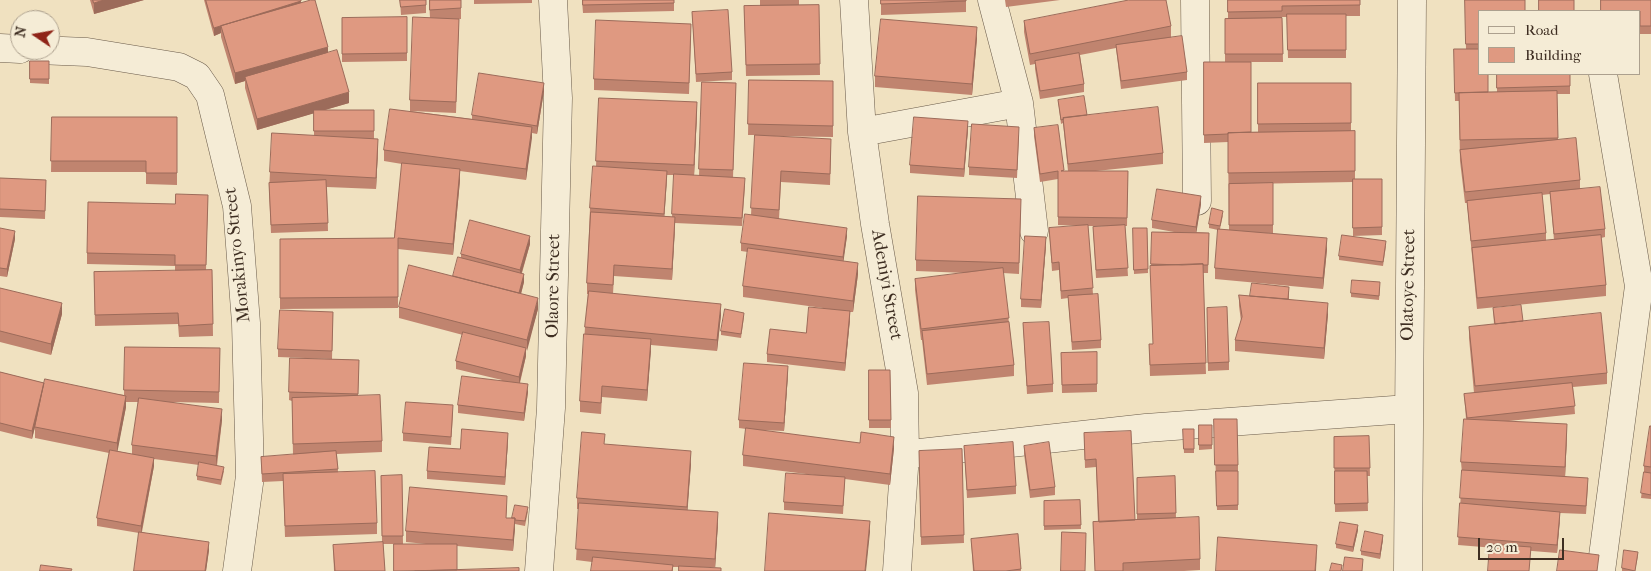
<!DOCTYPE html>
<style>
body{margin:0}
#map{position:relative;width:1651px;height:571px;overflow:hidden;background:#f0e1c0;font-family:"IM FELL French Canon",serif}
canvas{display:block}
.legend{position:absolute;left:1478px;top:10px;width:162px;height:65px;box-sizing:border-box;background:#f5ecd6;border:1px solid #aca08e;margin:0;padding:6px 9px;list-style:none;font-size:15px;color:#3e2e22}
.legend li{display:flex;align-items:center;gap:10px;height:25px}
.legend b{width:25px;border:1px solid #aca08e}
.north{position:absolute;left:10px;top:10px;width:50px;height:50px;box-sizing:border-box;background:#f5ecd6;border:1px solid #aca08e;border-radius:50%;rotate:282deg;font-size:14px;font-weight:700;line-height:20px;text-align:center;color:#3e2e22}
.north::after{content:'';display:block;margin:auto;width:18px;height:22px;background:#8f2418;clip-path:polygon(50% 0,100% 100%,50% 72%,0 100%)}
.scale{position:absolute;left:1478px;top:538px;width:86px;height:22px;box-sizing:border-box;border:2px solid #3e2e22;border-top:0;padding-left:6px;font-size:15px;line-height:18px;white-space:nowrap;color:#3e2e22;-webkit-text-stroke:4px #f5ecd6;paint-order:stroke}
</style>
<div id="map">
<canvas width="1651" height="571"></canvas>
<ul class="legend">
<li><b style="height:6px;background:#f5ecd6"></b>Road</li>
<li><b style="height:14px;background:#df9981"></b>Building</li>
</ul>
<div class="north">N</div>
<div class="scale">20 m</div>
</div>
<script>
const c = document.querySelector('canvas').getContext('2d');
c.lineJoin = 'round';
function stroke(path, color, width, dash) {
  c.strokeStyle = color;
  c.lineWidth = width;
  c.lineCap = dash ? 'butt' : 'round';
  c.setLineDash(dash || []);
  c.stroke(path);
}
function fill(path, color) {
  c.fillStyle = color;
  c.fill(path, 'evenodd');
}
function write(font, color, halo, rows, align = 'center') {
  c.font = font + ' "IM FELL French Canon",serif';
  c.lineWidth = 4;
  c.setLineDash([]);
  c.textBaseline = 'middle';
  c.strokeStyle = halo;
  c.fillStyle = color;
  for (const [text, x, y, turn = 0] of rows) {
    c.save();
    c.translate(x, y);
    c.rotate((+turn || 0) * Math.PI / 180);
    c.textAlign = isNaN(turn) ? turn : align;
    if (halo) c.strokeText(text, 0, 0);
    c.fillText(text, 0, 0);
    c.restore();
  }
}
const minor = new Path2D(`
 M854,0L862,132L875,224L904,393L905,454L897,571
 M992,0L1019,103L1034,231
 M1195,0L1197,201
 M0,48L20,49
 M38,50L87,52L179,67L197,76L210,95L237,206L246,323L250,476L237,571
 M862,132L1019,103
 M911,454L1146,428L1408,409
 M539,571L551,408L558,98L553,0
 M1408,571L1412,0
 M1601,571L1639,286L1603,74`);
const wall = new Path2D(`
 M90,0H144L94,14Z
 M204,0H301V3L328,52L349,103L324,110H374V139L378,150L376,189L327,187L328,231L271,233L269,191L270,172L314,136V113L257,130L245,88V81L235,84L221,37V33L214,36Z
 M400,0H426V13L401,15Z
 M429,0H461V19H459L456,113L410,111L472,119V115L544,91L537,134L532,133L526,180L460,171V180L453,255L398,249V308L280,309V239L394,238L402,164L384,161V150L410,111V100L430,18Z
 M474,0H532V3L474,4Z
 M582,0H674V11L583,13Z
 M760,0H799V5H819L820,75L746,76L744,6H760Z
 M881,0H966V12L881,15Z
 M1005,0H1060L1006,7Z
 M1228,0H1360V16H1346V58H1288L1287,17H1282L1283,62H1251V132H1258V83H1351V131H1355V179H1382V235L1353,236V182L1242,184L1273,183V233H1265L1327,249L1323,289L1215,279V268L1218,230L1209,228V224L1223,215L1220,229L1229,230L1228,142L1204,143V62H1225V19L1228,18Z
 M1465,0L1480,11V74L1488,92H1497V74H1570V94H1557L1558,140L1580,180V189L1605,229V237L1601,238L1606,285V296L1477,309L1467,203H1465L1460,161L1459,101H1455L1454,49H1466ZM1550,194L1554,240L1546,241V233L1542,195Z
 M1651,0V34H1640V11Z
 M692,12L732,72V80L696,82Z
 M407,17V61L342,62V18Z
 M1024,21L1171,26V37L1187,72V80L1121,89L1116,48L1080,55L1084,84V92L1040,99L1035,69V64L1030,65L1024,32Z
 M691,36L689,94L594,90V79Z
 M977,38L972,95L875,87V76Z
 M30,61H49V84L30,83Z
 M749,80L833,81V137L769,136L831,150L830,185L781,182L779,219L847,236L843,261L858,274L853,312H850V319L845,371L767,362V354L806,333L823,308L743,297V286L748,252L741,251V243L751,215L755,135H748Z
 M702,82L736,83L733,178L745,186L742,226L675,223L672,280L614,276L613,294L721,315L717,351L651,345L647,401L602,397L601,414L580,412V401L585,327L588,294H587V283L590,208L596,166L599,98L697,113L694,176H699ZM667,175H674L672,217L664,216Z
 M1058,100L1087,115L1163,153V164L1096,171H1128L1127,226H1125L1128,276L1096,278L1093,227L1113,226H1088L1093,294L1101,340V348L1072,350L1068,298L1061,299L1059,270L1052,271L1049,228L1086,226L1058,225V179L1040,182L1034,136V128L1064,171H1068L1063,123L1061,124Z
 M52,117H177V185L146,184V172H51Z
 M968,129L964,177L910,173V165Z
 M1019,135L1017,178L969,175V167Z
 M0,178L46,180L45,219L0,217Z
 M208,195L206,270H212L213,336L179,337L178,324L95,326L94,272L175,271V266L87,264V253L175,204Z
 M1201,204L1196,232L1209,233L1208,273H1203L1206,374L1150,376L1149,344H1153L1151,266L1152,232H1174L1152,228V220Z
 M1021,210L1019,274L1003,273L1014,365V376L927,385L922,340H921L915,290V279L966,273L916,271V260Z
 M0,228L15,239L7,277L0,276Z
 M1133,228H1147L1148,273L1134,274Z
 M530,244L522,273L524,282L521,294L538,309L526,351V356L520,383L528,392L524,421L458,413V405L502,380L456,369V361L463,335L399,318V307L453,276L461,258V254Z
 M1046,245L1041,308L1021,307V299Z
 M1386,246L1383,266L1339,260V256Z
 M1380,287L1379,300L1351,297V293Z
 M0,288L62,314L51,355L0,342Z
 M1289,291V299L1328,314L1324,359L1235,351V340L1241,321L1239,306V295L1250,296Z
 M1207,308L1229,362V370L1208,371Z
 M1493,308L1523,321L1607,373V384L1573,387L1575,414L1509,421L1567,435L1565,476L1588,486L1586,514L1560,513L1557,553L1458,545L1462,473L1461,462L1466,419L1464,394L1474,393L1469,338V327L1494,324Z
 M333,312L332,359L278,357V349Z
 M744,317L741,338L721,335V331Z
 M1023,323L1053,384V392L1027,394Z
 M125,347L220,348L219,403L171,402L222,420L217,466L224,471L221,485L197,480V476L199,465L154,459V466L142,532L209,550L206,571H134L139,533L97,526V518L109,453L35,438V427L32,439L0,431V372L44,383L124,395ZM126,402H138L132,445V454L117,451L126,407Z
 M1097,352V392L1062,393L1061,353Z
 M290,358L359,360L358,396L382,441V452L337,454L338,472L377,523V534L285,537L283,481L262,482L261,457L293,455L292,401L289,400Z
 M869,370H890L891,428H869Z
 M788,374L784,431L759,430L894,448L890,485L845,479L843,514L784,510V502L814,475L743,466V455L746,429L739,428V420Z
 M453,413L451,445L403,441V433Z
 M1214,419L1238,465V510H1217Z
 M1199,425H1212V449L1199,450Z
 M1651,426V499L1641,498L1644,474V466Z
 M1183,429H1194V453H1184Z
 M1084,433L1135,520H1137V478L1175,476L1176,518L1200,559V570L1184,571H1095L1093,522H1098L1096,467L1085,468Z
 M1369,436L1370,476H1367L1368,511L1335,512L1334,437Z
 M508,441L505,485L427,479V471L460,449Z
 M964,446L1016,486V494L967,498Z
 M1024,446L1055,487V495L1030,498L1024,454Z
 M962,449L964,543L921,545L919,451Z
 M691,463L687,510L718,523L715,567H673V571L592,562L576,560L579,509H577V498Z
 M402,475L403,544H426L406,542V531L507,507L506,518H512L528,511L525,526L515,524L513,551L457,546L394,571V544H383L385,571H334L333,545L382,542L381,476Z
 M1080,500L1081,529L1044,530V501Z
 M1358,530L1353,552L1336,548V544Z
 M1018,534L1021,571H973L971,539Z
 M1383,539L1380,559L1361,555V551Z
 M1638,556L1635,571H1622V568Z`);
const shadedWall = new Path2D(`
 M104,0H144L94,14V3Z
 M301,1V9L221,26V33L214,36V28Z
 M977,27V38L972,95V84Z
 M328,47V58L245,77V81L235,84V73Z
 M544,83V91L537,134V126Z
 M349,92V103L257,130V119Z
 M697,102V113L694,176V165Z
 M968,121V129L964,177V169Z
 M532,127V138L526,180V169Z
 M378,139V150L376,189V178Z
 M460,169V180L453,255V244Z
 M667,171V179L664,222V214Z
 M1201,196V204L1196,235V227Z
 M675,217V228L672,280V269Z
 M847,228V236L843,265V257Z
 M15,231V239L7,277V269Z
 M530,236V244L520,278V270Z
 M1046,237V245L1041,308V300Z
 M1327,238V249L1323,289V278Z
 M858,263V274L853,312V301Z
 M524,274V282L519,301V293Z
 M538,298V309L527,351V340Z
 M62,303V314L51,355V344Z
 M1328,303V314L1324,359V348Z
 M721,304V315L717,351V340Z
 M850,311V319L845,371V363Z
 M651,339V350L647,401V390Z
 M526,348V356L519,385V377Z
 M788,366V374L784,431V423Z
 M44,383V391L32,439V431Z
 M528,384V392L524,421V413Z
 M126,396V407L117,454V443Z
 M222,409V420L216,467V456Z
 M1567,424V435L1565,478V467Z
 M508,433V441L505,485V477Z
 M894,437V448L890,485V474Z
 M691,451V463L687,518V507Z
 M154,458V466L141,534V526Z
 M718,512V523L715,570V559Z
 M1560,512V520L1557,553V545Z
 M515,518V529L513,551V540Z
 M870,521V532L866,571H865Z
 M1358,525V530L1353,552V547Z
 M1383,535V539L1380,559V554Z
 M209,542V550L206,571H205Z
 M1317,545L1316,571H1315Z`);
const building = new Path2D(`
 M93,0H104L94,3Z
 M206,0H301V1L214,28Z
 M311,0H315L328,47L235,73L221,26Z
 M400,0H426V5L401,7Z
 M430,0H461V8L430,10Z
 M583,0H674V3L583,5Z
 M881,0H966V1L881,4Z
 M1129,0H1166L1171,26L1030,54L1024,21Z
 M1228,0H1360V5L1282,6V11L1228,12Z
 M1465,0H1525V11H1480V44H1466Z
 M1539,0H1574V11H1539Z
 M1601,0H1651V26H1640V11H1601Z
 M819,5L820,64L746,65L744,6Z
 M728,10L732,72L696,74L692,12Z
 M1287,14H1346V50H1288Z
 M407,17V53L342,54V18Z
 M413,17L459,19L456,102L410,100Z
 M1282,18L1283,54H1225V19Z
 M881,19L977,27L972,84L875,76Z
 M596,20L691,24L689,83L594,79Z
 M1182,36L1187,72L1121,81L1116,45Z
 M1454,49H1480V74H1488V92L1455,93Z
 M337,50L349,92L257,119L245,77Z
 M1079,53L1084,84L1040,91L1035,61Z
 M30,61H49V79H30Z
 M1204,62H1251V132L1228,133V134L1204,135Z
 M479,73L544,83L537,126L472,115Z
 M1497,74H1570V86L1497,88Z
 M749,80L833,81V126L748,124Z
 M702,82L736,83L733,170L699,169Z
 M1258,83H1351V123L1258,124Z
 M1557,91L1558,138L1460,140L1459,93Z
 M1084,96L1087,115L1063,118L1064,119L1061,120L1058,100Z
 M599,98L697,102L694,165L596,161Z
 M1158,107L1163,153L1068,164L1063,118Z
 M390,109L532,127L526,169L384,150Z
 M314,110H374V131H314Z
 M52,117H177V173H146V161H51Z
 M914,117L968,121L964,169L910,165Z
 M972,124L1019,127L1017,170L969,167Z
 M1058,125L1064,170L1061,171H1128L1127,218L1058,217V171L1040,174L1034,128Z
 M1355,131V171L1228,173V133Z
 M272,133L378,139L376,178L270,172Z
 M755,135L831,139L830,174L781,171L779,210L751,208Z
 M1576,138L1580,180L1465,192L1460,150Z
 M402,163L460,169L453,244L398,238V297L280,298V239L394,238Z
 M593,166L667,171L664,214L590,208Z
 M674,174L745,178L742,218L672,214Z
 M0,178L46,180L45,211L0,209Z
 M1353,179H1382V227L1353,228Z
 M326,180L328,223L271,225L269,183Z
 M1273,183V225H1229V184Z
 M1600,187L1605,229L1554,234L1550,192Z
 M1157,189L1201,196L1196,227L1152,220Z
 M1542,193L1546,233L1471,241L1467,201Z
 M176,194L208,195L206,265H175V255L87,253L88,202L175,204Z
 M918,196L1021,199L1019,263L916,260Z
 M1212,208L1223,211L1220,226L1209,224Z
 M591,212L675,217L672,269L614,265L613,285L587,283Z
 M745,214L847,228L843,257L741,243Z
 M470,220L530,236L520,270L461,254Z
 M1088,225L1093,288L1061,291L1059,262L1052,263L1049,228Z
 M1125,225L1128,268L1096,270L1093,227Z
 M0,228L15,231L7,269L0,268Z
 M1133,228H1147L1148,269L1134,270Z
 M1218,229L1327,238L1323,278L1215,268Z
 M1152,232L1209,233L1208,265H1203V264L1182,265L1151,264Z
 M1342,235L1386,241L1383,262L1339,256Z
 M1601,235L1606,285L1477,298L1472,248Z
 M1025,236L1046,237L1041,300L1021,299Z
 M748,248L858,263L853,301L743,286Z
 M458,257L524,274L519,293L453,276Z
 M1203,264L1206,363L1150,365L1149,344H1153L1150,266Z
 M409,265L538,298L527,340L399,307Z
 M1003,268L1009,318L921,329L915,279Z
 M212,270L213,324L179,326L178,313L95,315L94,272Z
 M1352,280L1380,282L1379,296L1351,293Z
 M1252,283L1289,287L1288,299L1250,296Z
 M0,288L62,303L51,344L0,331Z
 M589,291L721,304L717,340L585,327Z
 M1098,294L1101,340L1072,342L1068,296Z
 M1239,295L1328,303L1324,348L1235,340L1242,317Z
 M1521,305L1523,321L1495,324L1493,308Z
 M809,307L850,311L845,363L767,354L770,329L806,333Z
 M1227,307L1229,362L1208,363L1207,308Z
 M725,309L744,313L741,334L721,331Z
 M280,310L333,312L332,351L278,349Z
 M1601,313L1607,373L1475,386L1469,327Z
 M1009,322L1014,365L927,374L922,331Z
 M1049,322L1053,384L1027,386L1023,323Z
 M463,332L526,348L519,377L456,361Z
 M584,334L651,339L647,390L602,386L601,403L580,401Z
 M125,347L220,348L219,392L124,390Z
 M1097,352V384L1062,385L1061,353Z
 M290,358L359,360L358,394L289,392Z
 M744,363L788,366L784,423L739,420Z
 M869,370H890L891,420H869Z
 M0,372L44,383L32,431L0,423Z
 M462,376L528,384L524,413L458,405Z
 M45,379L126,396L117,443L35,427Z
 M1572,383L1575,406L1467,418L1464,394Z
 M380,395L382,441L293,444L292,398Z
 M139,398L222,409L216,456L132,445Z
 M406,402L453,405L451,437L403,433Z
 M1214,419H1237L1238,465H1215Z
 M1464,419L1567,424L1565,467L1461,462Z
 M1199,425H1212V445H1199Z
 M1650,426H1651V467L1644,466Z
 M746,428L860,443L861,432L894,437L890,474L743,455Z
 M462,429L508,433L505,477L427,471L429,447L460,449Z
 M1183,429H1194V449H1184Z
 M1131,431L1135,520L1099,522L1096,459L1085,460L1084,433Z
 M582,432L605,434L604,444L691,451L687,507L577,498Z
 M1369,436L1370,468H1334V437Z
 M1013,442L1016,486L967,490L964,446Z
 M1049,442L1055,487L1030,490L1024,446Z
 M962,449L964,535L921,537L919,451Z
 M110,450L154,458L141,526L97,518Z
 M336,451L338,469L262,474L261,457Z
 M199,462L224,467L221,480L197,476Z
 M1462,470L1588,478L1586,506L1460,498Z
 M375,471L377,523L285,526L283,474Z
 M1216,471H1238V505L1217,506Z
 M1335,471H1367L1368,503L1335,504Z
 M1644,472L1651,473V495L1641,493Z
 M786,473L845,477L843,506L784,502Z
 M402,475L403,536H382L381,476Z
 M1175,476L1176,513L1137,514V478Z
 M410,487L507,496L506,518H515L513,540L406,531Z
 M1080,500L1081,525L1044,526V501Z
 M579,503L718,512L715,559L576,549Z
 M1460,503L1560,512L1557,545L1458,537Z
 M515,505L528,507L525,521L515,520V518H512Z
 M769,513L870,521L865,571H765Z
 M1199,517L1200,559L1123,563V571H1095L1093,522Z
 M1340,522L1358,525L1353,547L1336,544Z
 M1365,531L1383,535L1380,554L1361,551Z
 M139,532L209,542L205,571H134Z
 M1062,532L1086,533L1085,571H1061Z
 M1018,534L1021,569L1006,571H974L971,539Z
 M1218,537L1317,545L1315,571H1216Z
 M383,542L385,571H335L333,545Z
 M394,544H457V570L394,571Z
 M1490,544L1531,547L1529,571H1488Z
 M1560,550L1599,555L1597,571H1557Z
 M1624,550L1638,552L1635,571L1622,568Z
 M593,557L673,565L672,571H591Z
 M1345,557L1363,559L1362,571H1343Z
 M1332,563L1342,565L1341,571H1330Z
 M41,565L72,569L71,571H40Z
 M679,566L721,568V571H679Z
 M519,568V571H415Z`);
const streetNames = [
 ["Morakinyo Street",238,255,-96],
 ["Adeniyi Street",886,285,80],
 ["Olatoye Street",1409,285,-89],
 ["Olaore Street",554,286,-89]
];
stroke(minor, '#6a5b4a', 29);
stroke(minor, '#f5ecd6', 28);
fill(wall, '#c0846f');
fill(shadedWall, '#9c6b5a');
fill(building, '#df9981');
stroke(building, '#9c6b5a', 1);
write('18px', '#3e2e22', '#f5ecd6', streetNames);
</script>
